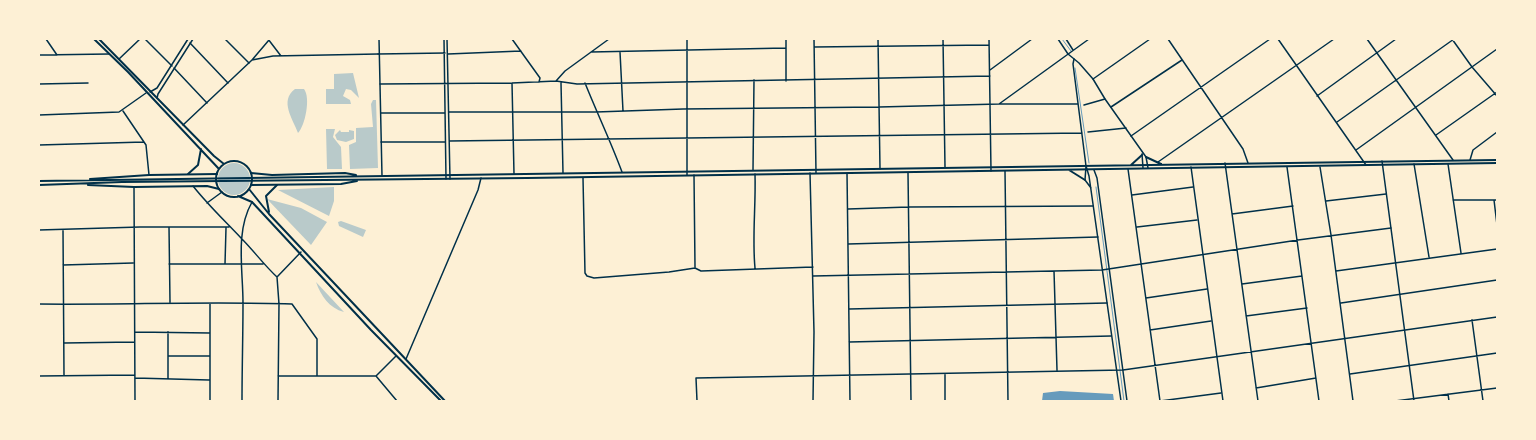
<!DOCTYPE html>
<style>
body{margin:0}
#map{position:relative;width:1536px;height:440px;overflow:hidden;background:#fdf0d5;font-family:"Libre Baskerville",serif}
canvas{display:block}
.frame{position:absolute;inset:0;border:40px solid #fdf0d5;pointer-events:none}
</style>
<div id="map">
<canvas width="1536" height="440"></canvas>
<div class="frame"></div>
</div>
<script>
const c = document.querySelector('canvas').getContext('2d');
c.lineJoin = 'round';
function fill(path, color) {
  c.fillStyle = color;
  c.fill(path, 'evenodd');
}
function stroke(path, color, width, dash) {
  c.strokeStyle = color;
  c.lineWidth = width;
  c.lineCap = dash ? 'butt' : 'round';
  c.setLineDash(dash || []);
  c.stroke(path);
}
const green = new Path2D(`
 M353,73L359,98L351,90L346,89L343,96L350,100L351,104H326V89H334V74Z
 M295,89H304C311,98 305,126 298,133C293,119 279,101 295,89Z
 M373,100H376L378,168L350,169L349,145L356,142V128L373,127L371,104Z
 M326,129H335L333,137L341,147L342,169H327Z
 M340,130L341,132H349V130L354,131V139L346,142L337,140L335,135Z
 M218 179a16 16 0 1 1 32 0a16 16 0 1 1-32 0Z
 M334,187V201L329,216L278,190Z
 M267,199L301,208L327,222L311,245Z
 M341,221L366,230L363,237L339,226L338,222Z
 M316,282L344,312C329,308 321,296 316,282Z`);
const water = new Path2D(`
 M1060,391L1113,394L1114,401H1042L1043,393Z`);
const stream = new Path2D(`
 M1062,39L1071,51
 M1075,68L1089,163
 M1096,187L1124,401`);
const minor = new Path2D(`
 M46,39L57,55
 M145,39L172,66
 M225,39L249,63
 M444,39L446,179
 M447,39L450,179
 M512,39L540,78L539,82
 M687,39V175
 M786,39V81
 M814,39L816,173
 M878,39L880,169
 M943,39L945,167
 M989,39L991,171
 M1066,39L1073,50
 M1168,39L1243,149L1248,163
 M1278,39L1366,165
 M1367,39L1453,160
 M1452,39L1472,67L1497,96
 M190,43L228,83
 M814,47L989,45
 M591,52L786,48
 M620,52L623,111
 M378,54L445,53
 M448,54L521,51
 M39,55L109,54
 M119,59L140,39
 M1074,59L1073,64L1086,166
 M174,68L207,103
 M990,70L1032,39
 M1093,79L1150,39
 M556,81L577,84L990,76
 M512,83L514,174
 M561,83L563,173
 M585,83C597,113 611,142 622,172
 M39,84L88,83
 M380,84L512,83L556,81L565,71L609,39
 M1317,96L1396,39
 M1000,104H1078
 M1084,105L1105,99
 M1111,107L1182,60
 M123,111L146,145L149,175
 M449,112H596L683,109L879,107L999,104L1089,39
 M381,113H445
 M39,115L119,112L146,93
 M1337,122L1454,39
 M1088,132L1126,128
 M1436,135L1497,92
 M1131,136L1270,39
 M449,141L1082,133
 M381,142H445
 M39,145L144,142
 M1356,150L1497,49
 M1470,160L1473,150L1497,132
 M1158,162L1334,39
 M1225,163L1258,401
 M1414,164L1429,257
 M1448,164L1461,253
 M1287,167L1319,401
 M1320,167L1331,235L1353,401
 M1128,169L1160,401L1221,393
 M753,170L754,80
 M1005,171L1008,401
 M810,173L814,332L813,401
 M847,173L850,401
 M908,173L911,401
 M755,174C756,206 752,237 755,268
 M694,175L695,267
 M583,178L585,273L587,276L594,278L669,272L695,268L701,271L813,267
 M193,186C208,205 225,221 241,238C254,251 264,265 277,277L279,304L278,401
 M134,187L135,401
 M1132,195L1193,187
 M1453,200H1497
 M1494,200L1497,225
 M1326,201L1386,194
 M207,203L222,192
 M848,209L909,207L1093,206
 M1232,214L1293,206
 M169,227L170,302
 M1137,227L1197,220
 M39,230L140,227H229
 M63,230L64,375
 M848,244L1098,237
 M169,264H263
 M225,264L226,228
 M63,265L133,263
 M1054,271L1057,370
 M1336,271L1497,249
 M813,276L1102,270L1298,240L1391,228
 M277,277L301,252
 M1242,284L1302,276
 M1146,298L1207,289
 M1341,303L1497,280
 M39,304C124,305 208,301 292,304L317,339V376
 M210,304V401
 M849,309L1107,303
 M1246,316L1307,308
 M1472,320L1483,401
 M1150,330L1211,321
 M135,332L210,333
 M849,342L1111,336
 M64,343L134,342
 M168,356H210
 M406,359L478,190L481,178
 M945,374V401
 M1350,374L1497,353
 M39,376L135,375
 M278,376H376L396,356
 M376,376L397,401
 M135,378L209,380
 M168,378V332
 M1256,388L1316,378
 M1448,394L1449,401
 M242,401C242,368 243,336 243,303C243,269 235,232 252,202
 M697,401L696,378L1123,370L1497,317
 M1395,401L1497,388`);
const tertiary = new Path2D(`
 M268,39L281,56
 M379,39L382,176
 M1058,39L1068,54L1079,63L1093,79L1105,99L1146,157L1148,168
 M252,60L269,40
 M150,92L157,88L188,39
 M157,98L158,94L193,39
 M183,125L252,60L273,56L378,54
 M1142,154L1143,168
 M1382,161L1414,401
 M1086,166L1089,176L1121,401
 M1086,166L1085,180L1091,188
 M1191,167L1223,401
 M1094,170L1097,178L1127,401`);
const primary = new Path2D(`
 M1146,157L1161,164
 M1131,165L1142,155
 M1069,170L1085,180
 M251,173L272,175L345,173L356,175
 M90,179L149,175L217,174
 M39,181L1497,160
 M39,185L122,182L527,178L1497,163
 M88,185L134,187L207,186L219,189
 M251,185L341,184L357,181`);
const trunk = new Path2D(`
 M94,39L128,72L219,169
 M99,39L214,156L224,164
 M216 179a18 18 0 1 1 36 0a18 18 0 1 1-36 0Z
 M188,174L198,165L201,149
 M249,189L269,214L445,401
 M238,196L252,202L371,330L441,401
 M269,212L266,196L277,185`);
fill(green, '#b9caca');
fill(water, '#669bbc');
stroke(stream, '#669bbc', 1);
stroke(minor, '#003049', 1.5);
stroke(tertiary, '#003049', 1.5);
stroke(primary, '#003049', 2);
stroke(trunk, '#003049', 2);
</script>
